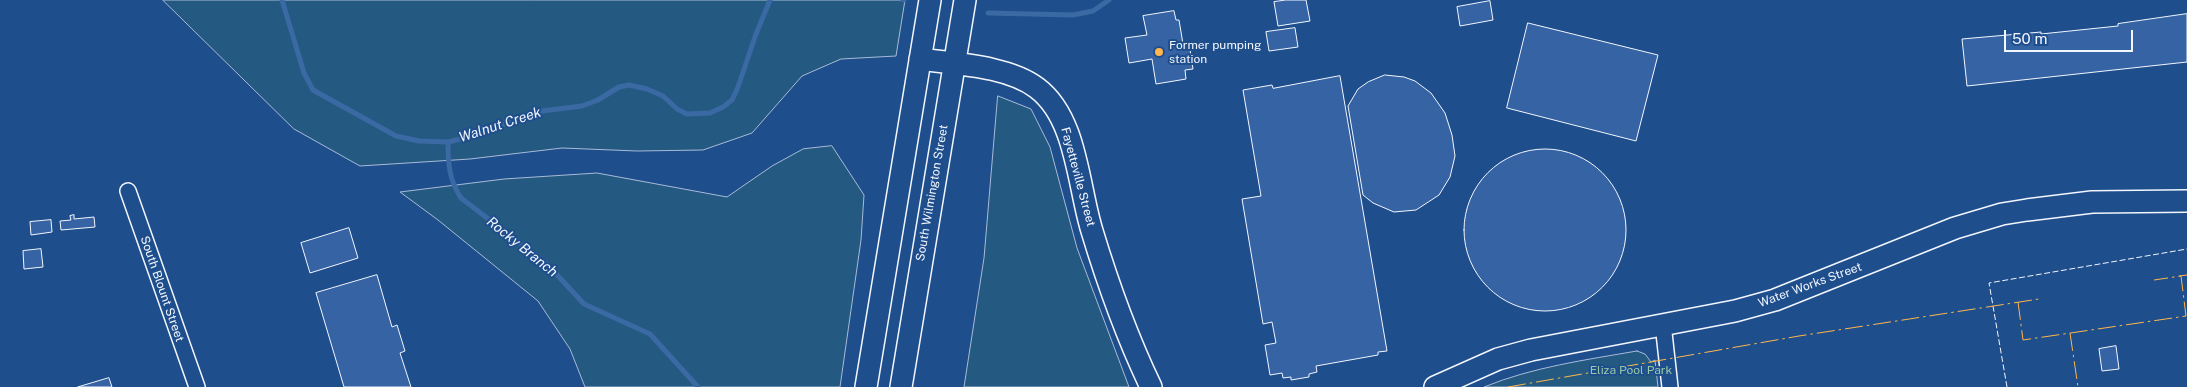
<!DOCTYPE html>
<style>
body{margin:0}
#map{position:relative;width:2187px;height:387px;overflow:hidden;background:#1f4e8c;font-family:"Public Sans",sans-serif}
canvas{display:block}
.scale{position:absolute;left:2004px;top:30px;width:129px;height:22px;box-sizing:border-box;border:2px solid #f2f6ff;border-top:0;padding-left:6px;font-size:15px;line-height:18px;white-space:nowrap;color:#f2f6ff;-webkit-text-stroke:4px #1f4e8c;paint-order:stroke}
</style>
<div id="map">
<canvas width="2187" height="387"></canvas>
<div class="scale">50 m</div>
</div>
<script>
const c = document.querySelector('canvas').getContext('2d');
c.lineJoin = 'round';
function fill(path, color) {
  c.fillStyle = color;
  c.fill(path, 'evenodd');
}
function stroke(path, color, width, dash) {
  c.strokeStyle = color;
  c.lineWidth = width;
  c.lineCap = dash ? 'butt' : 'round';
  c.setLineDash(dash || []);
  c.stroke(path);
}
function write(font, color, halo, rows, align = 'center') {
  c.font = font + ' "Public Sans",sans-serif';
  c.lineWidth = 4;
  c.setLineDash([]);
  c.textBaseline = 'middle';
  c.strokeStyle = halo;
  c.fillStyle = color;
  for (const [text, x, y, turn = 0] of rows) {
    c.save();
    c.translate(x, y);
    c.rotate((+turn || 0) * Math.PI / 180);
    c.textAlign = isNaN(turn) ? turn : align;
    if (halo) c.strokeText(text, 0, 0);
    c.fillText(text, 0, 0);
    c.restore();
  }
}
const green = new Path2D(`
 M163,0H905L896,56L841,59L802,76L752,133L703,150L637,151L562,148L470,159L360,166L294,129Z
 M998,96L1031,109L1050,147L1077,248L1129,387H964L984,258Z
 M832,146L864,195L861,240L840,387H585L570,349L538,301L438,220L400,192L504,179L597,173L727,197L772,166L803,149Z
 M1637,351L1645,354L1651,362L1655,360L1658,387H1484C1533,367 1585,360 1637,351Z`);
const stream = new Path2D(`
 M282,0L304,73L313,90L396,136L419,141L448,142L481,134L534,112L582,106L598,100L619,87L629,85L647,89L663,96L677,109L687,114L710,113L723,107L732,100L738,87L756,34L770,0
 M903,0H904
 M988,13L1073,15L1093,11L1109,0
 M448,142C448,163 449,180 461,198L547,264L584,304L650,334L698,387`);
const building = new Path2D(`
 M1286,0H1306L1310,21L1278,26L1274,2Z
 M1490,1L1493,20L1460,26L1457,7Z
 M1174,11L1176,20H1179L1183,44L1189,43L1193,69L1185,70L1186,79L1156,84L1152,59L1129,63L1125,38L1147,35L1143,16Z
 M2187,14V62L1967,86L1962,39L2041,32V34L2118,26V24Z
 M1528,23L1658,55L1636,141L1507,108Z
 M1295,28L1298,47L1269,51L1266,32Z
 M1385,75L1404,77L1415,81L1431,93L1445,113L1452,135L1455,156L1450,177L1439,195L1416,210L1394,212L1373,203L1363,195L1348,106L1358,89L1368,82Z
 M1340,76L1387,351L1378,352V355L1316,366L1317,372L1309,374V377L1291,380V377L1283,378L1282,373L1270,375L1265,345L1276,343L1272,322L1263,324L1242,199L1261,196L1243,90L1272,85L1273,88Z
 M1464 230a81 81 0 1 1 162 0a81 81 0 1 1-162 0Z
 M74,215V219L94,217L95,227L61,230L60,221L71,220L70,216Z
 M51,220L52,232L31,235L30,222Z
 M349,228L358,258L310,273L301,243Z
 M41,249L43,267L24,269L23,251Z
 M377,275L392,327L397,325L405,351L400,353L411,387H344L316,293Z
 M2116,346L2119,369L2102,371L2099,349Z
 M109,378L112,387H78Z`);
const street = new Path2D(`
 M128,191L197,387
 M1663,324L1670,387`);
const secondary = new Path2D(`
 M920,59C956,64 1008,66 1037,88C1077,118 1078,186 1092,231C1108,284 1127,337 1151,387
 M866,387L930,0
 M901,387L965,0
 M1435,387L1498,359L1531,350L1735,311L1775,300L1955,228L2002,214L2027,210L2092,202L2187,201`);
const fence = new Path2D(`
 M2007,387L1989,283L2187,249`);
const power = new Path2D(`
 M2179,276L2187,275
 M2018,302L2023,340L2186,316L2181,276L2154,280
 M2070,333L2078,387
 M1508,387L1799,336L2039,299`);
const markers = [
 [1159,52,5,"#ffb74d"]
];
const poiNames = [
 ["Former pumping",1169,45],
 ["station",1169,59]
];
const streetNames = [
 ["Fayetteville Street",1078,177,75],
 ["South Wilmington Street",932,193,-80],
 ["Water Works Street",1810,285,-20],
 ["South Blount Street",162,289,71]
];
const parkNames = [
 ["Eliza Pool Park",1631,370]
];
const waterNames = [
 ["Walnut Creek",500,125,-18],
 ["Rocky Branch",522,247,39]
];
fill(green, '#245a82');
stroke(green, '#a8bbd7', 1);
stroke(stream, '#3b69a3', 5);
fill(building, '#3563a3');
stroke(building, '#f2f6ff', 1);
stroke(street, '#f2f6ff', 18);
stroke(secondary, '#f2f6ff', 24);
stroke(street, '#1f4e8c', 15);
stroke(secondary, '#1f4e8c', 21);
stroke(fence, '#f2f6ff', 1, [6, 2.5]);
stroke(power, '#ffb74d', 1, [18, 4, 2.5, 4]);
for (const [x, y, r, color] of markers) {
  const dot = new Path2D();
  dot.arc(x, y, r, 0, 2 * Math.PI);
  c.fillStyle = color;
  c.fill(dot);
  stroke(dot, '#1f4e8c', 2);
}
write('12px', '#f2f6ff', '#1f4e8c', poiNames, 'left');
write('12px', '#f2f6ff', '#1f4e8c', streetNames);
write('12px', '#97c8a6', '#1f4e8c', parkNames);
write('italic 14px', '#f2f6ff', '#1f4e8c', waterNames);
</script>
